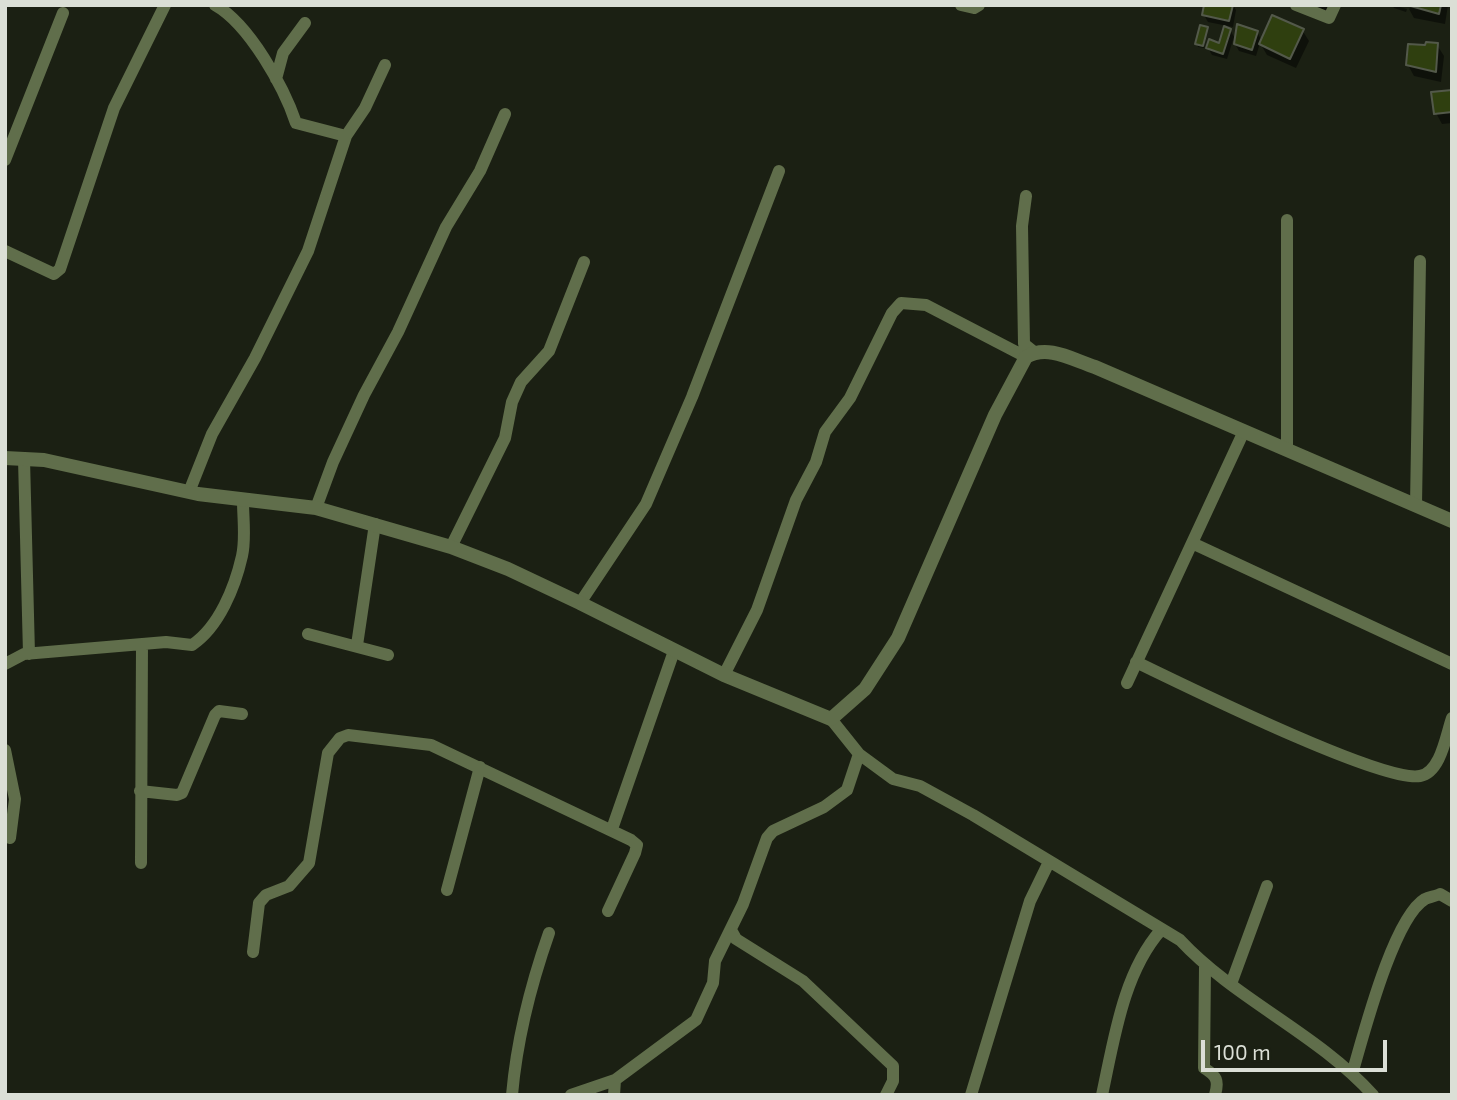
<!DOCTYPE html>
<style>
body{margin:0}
#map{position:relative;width:1457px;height:1100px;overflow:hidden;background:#1b2013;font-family:"Exo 2",sans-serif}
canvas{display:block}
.frame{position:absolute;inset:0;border:7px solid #dbdfd6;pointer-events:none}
.scale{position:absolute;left:1201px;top:1040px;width:186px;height:32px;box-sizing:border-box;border:4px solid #dbdfd6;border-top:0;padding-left:9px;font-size:21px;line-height:24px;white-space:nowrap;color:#dbdfd6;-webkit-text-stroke:5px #1b2013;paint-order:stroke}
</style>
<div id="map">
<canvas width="1457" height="1100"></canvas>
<div class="frame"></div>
<div class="scale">100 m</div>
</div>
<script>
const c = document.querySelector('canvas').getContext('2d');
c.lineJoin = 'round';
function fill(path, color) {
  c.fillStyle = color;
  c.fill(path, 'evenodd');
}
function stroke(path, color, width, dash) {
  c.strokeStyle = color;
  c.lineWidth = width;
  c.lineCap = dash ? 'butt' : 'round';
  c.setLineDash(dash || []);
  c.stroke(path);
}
const shadow = new Path2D(`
 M1206,5H1233L1236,10L1233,27L1208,22L1204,15Z
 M1298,5H1336L1332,18Z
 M1392,5L1407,9L1406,12L1394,8Z
 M1407,5H1448L1445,24L1414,18L1409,9L1412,6Z
 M1207,29L1204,48L1198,47L1197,44Z
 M1230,30L1236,40L1257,32L1262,41L1302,30L1309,41L1296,68L1267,55L1260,43L1256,56L1239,51L1233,40L1227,59L1212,55L1208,48L1220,45Z
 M1437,45L1444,56L1441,82L1414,76L1408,65Z
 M1452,92V123L1442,124L1436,113Z`);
const building = new Path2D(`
 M1204,5H1233L1229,21L1202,15Z
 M1407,5H1441L1439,14Z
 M1272,15L1304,29L1290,59L1259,44Z
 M1237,24L1258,31L1252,50L1234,44Z
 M1200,25L1208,27L1203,46L1195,44Z
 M1224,26L1231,29L1223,54L1206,48L1209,39L1219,43Z
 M1426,42L1438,43L1436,72L1406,65L1408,44L1425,45Z
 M1452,90V112L1434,114L1431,92Z`);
const minor = new Path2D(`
 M215,5C249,24 284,87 296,123L346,136
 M961,5L974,8L979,5
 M1296,5L1329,18L1335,5
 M276,79L283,53L305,23
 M5,160L63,13
 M1026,196L1022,226L1024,344L1034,352
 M1287,220V449
 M5,251L54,274L60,269L114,108L165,5
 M24,459L29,654
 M189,492L212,434L255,358L308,251L346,136L365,108L385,65
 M1416,505L1420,261
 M316,508L333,462L364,395L398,332L446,227L480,171L505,114
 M1192,543L1452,664
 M451,547L505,438L512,402L521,382L549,351L584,262
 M580,603L646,504L692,397L779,171
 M308,634L388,655
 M357,645L375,524
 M1136,662C1182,684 1381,783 1420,776C1441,772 1446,735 1452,718
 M5,664L24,654L166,642L192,645C219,627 235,587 242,556C246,539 243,519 243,501
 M724,675L757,610L796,500L816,462L825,432L850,398L892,313L901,303L926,305L1026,357
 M1127,683L1244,431
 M831,719L859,754L893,779L920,786L973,815L1180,940C1236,1000 1317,1033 1373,1095
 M5,750L15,799L10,838
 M140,791L177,795L182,793L215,715L219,711L242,714
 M612,829L674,651
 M141,863L142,644
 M447,890L480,767
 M731,930L736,939L803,981L893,1066V1081L886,1095
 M253,952L259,903L266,895L289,886L309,863L328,753L340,738L348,735L431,745L631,840L637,845L635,853L608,911
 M1205,967L1204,1068C1217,1076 1219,1081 1215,1095
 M1231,984L1267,886
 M1352,1074C1363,1037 1393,918 1425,899C1429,897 1436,896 1440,894L1452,901
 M512,1095C517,1038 530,987 549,933
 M571,1095L615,1080L696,1020L713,983L715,961L743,904L767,838L773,831L824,807L847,790L859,754
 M614,1095L615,1080
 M971,1095L1030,901L1049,862
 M1102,1095C1114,1040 1123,973 1161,930`);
const tertiary = new Path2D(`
 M5,458L44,460L198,494L316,508L451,547L508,569L580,603L724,675L831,719L865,689L898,638L995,415L1026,357C1048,344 1073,360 1095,367L1452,521`);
fill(shadow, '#0007');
fill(building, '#2f3f0f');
stroke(building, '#53594a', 2);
stroke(minor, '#606e4b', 12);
stroke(tertiary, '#606e4b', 14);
</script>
